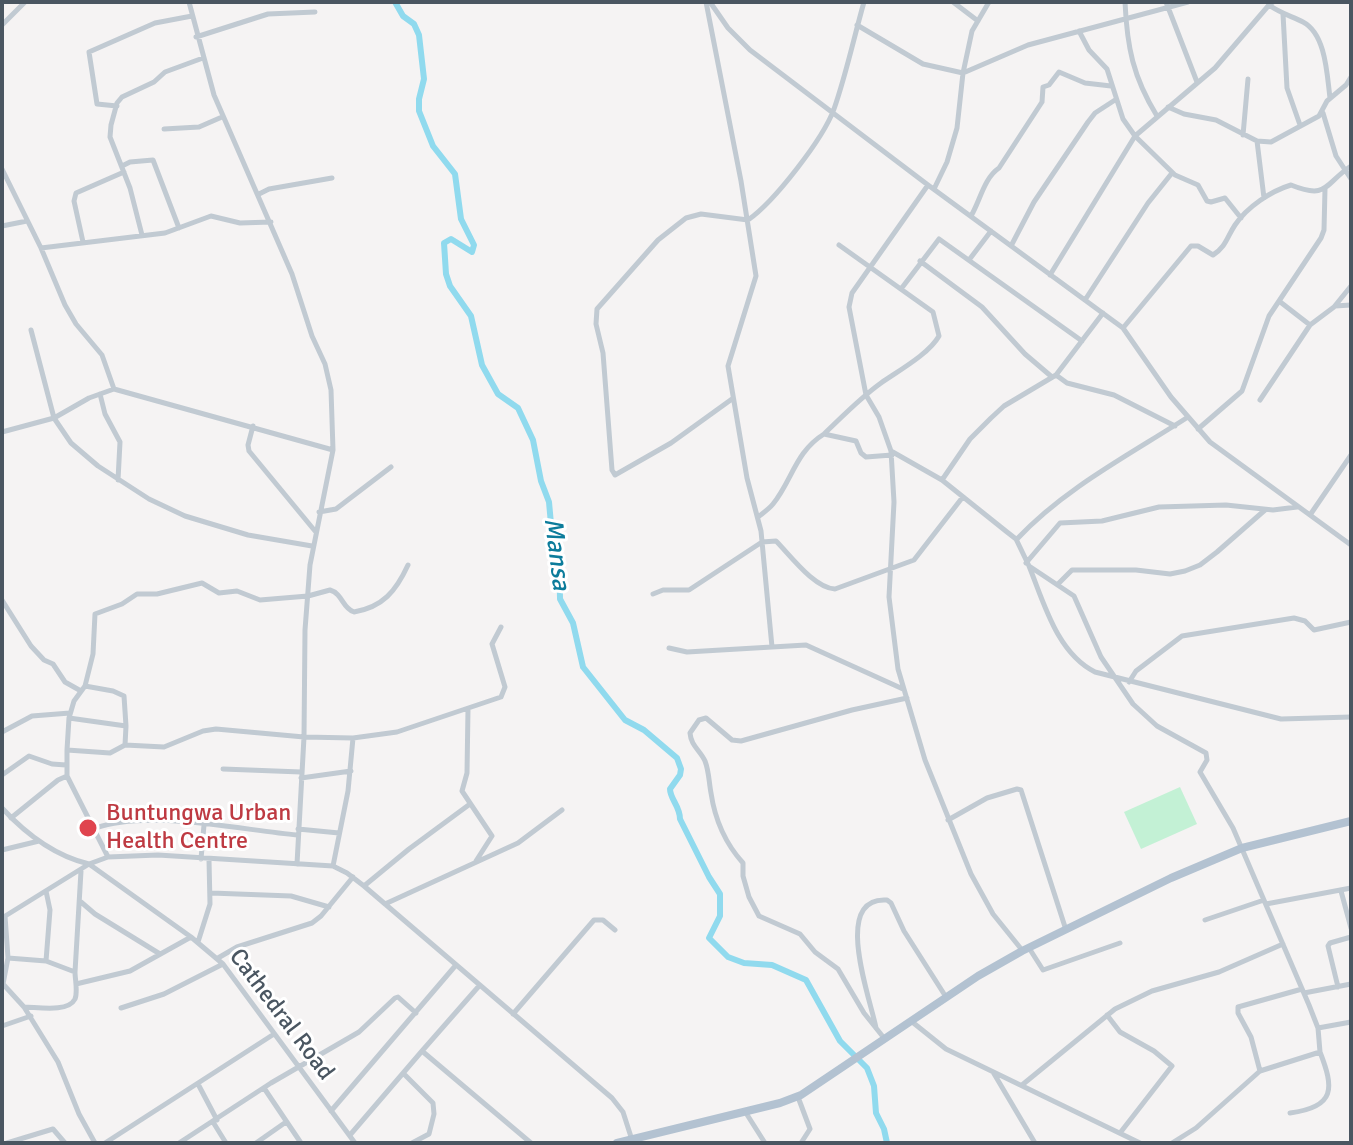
<!DOCTYPE html>
<style>
body{margin:0}
#map{position:relative;width:1353px;height:1145px;overflow:hidden;background:#f5f3f3;font-family:Signika,sans-serif}
canvas{display:block}
.frame{position:absolute;inset:0;border:4px solid #4a5661;pointer-events:none}
</style>
<div id="map">
<canvas width="1353" height="1145"></canvas>
<div class="frame"></div>
</div>
<script>
const c = document.querySelector('canvas').getContext('2d');
c.lineJoin = 'round';
function fill(path, color) {
  c.fillStyle = color;
  c.fill(path, 'evenodd');
}
function stroke(path, color, width, dash) {
  c.strokeStyle = color;
  c.lineWidth = width;
  c.lineCap = dash ? 'butt' : 'round';
  c.setLineDash(dash || []);
  c.stroke(path);
}
function write(font, color, halo, rows, align = 'center') {
  c.font = font + ' Signika,sans-serif';
  c.lineWidth = 6;
  c.setLineDash([]);
  c.textBaseline = 'middle';
  c.strokeStyle = halo;
  c.fillStyle = color;
  for (const [text, x, y, turn = 0] of rows) {
    c.save();
    c.translate(x, y);
    c.rotate((+turn || 0) * Math.PI / 180);
    c.textAlign = isNaN(turn) ? turn : align;
    if (halo) c.strokeText(text, 0, 0);
    c.fillText(text, 0, 0);
    c.restore();
  }
}
const green = new Path2D(`
 M1180,787L1197,824L1141,849L1124,812Z`);
const river = new Path2D(`
 M395,2L403,16L414,24L419,35L424,79L419,99V111L433,146L455,174L461,219L474,245L472,252L451,239L444,243L446,274L450,286L471,316L482,365L498,394L518,408L533,440L541,481L549,502L551,524L559,544L560,599L573,623L583,667L625,720L644,730L677,758L681,769L680,775L670,789C670,799 680,806 680,819L709,877L720,894V916L709,938L728,957L744,963L772,965L806,980L840,1041L867,1068L874,1086L876,1113L884,1129L887,1143`);
const minor = new Path2D(`
 M189,2L214,95L292,274L312,336L325,364L331,390L333,450L310,565L305,630L304,737L353,738L397,732L501,697L505,687L492,644L501,627
 M706,2L741,181L756,276L728,366L747,478L761,531L772,647
 M710,2L728,28L750,50L928,185L1123,328L1171,397L1210,442L1351,545
 M953,2L978,21
 M1125,2C1127,47 1133,77 1157,116
 M1166,2L1197,82
 M1273,2L1269,5C1280,13 1291,16 1303,22C1326,34 1327,75 1330,98
 M1283,14L1287,88L1300,125
 M2,25L25,2
 M857,25L923,64L963,73L1028,45L1188,2
 M1079,31L1089,50L1107,69L1123,119L1135,136L1175,175L1198,185L1207,201L1211,202L1225,198L1241,218
 M196,37L268,14L315,12
 M117,106L97,104L89,52L155,23L192,16
 M1168,107L1184,114L1216,120L1257,141L1271,142L1319,116L1327,101L1346,85L1351,77
 M1323,113L1336,156L1351,179
 M164,129L199,127L222,117
 M1243,135L1248,79
 M1257,141L1264,198
 M122,166L130,162L153,160L179,228
 M2,169L41,248L65,305L76,324L102,355L114,389L333,450
 M928,185L852,293L849,307L866,395L879,417L891,451L894,502L889,597L898,669L925,760L971,874L993,914L1022,950
 M934,189L947,162L957,128L963,73L972,31L989,2
 M259,194L269,189L332,178
 M971,216C980,201 984,178 999,168L1042,102L1043,87L1049,85L1059,72L1085,83L1111,86
 M2,226L27,221
 M142,235L130,188L110,137L111,125L117,103L122,97L154,82L165,72L203,58
 M83,242L74,201L76,193L124,172
 M1011,246L1034,202L1088,122L1095,113L1115,100
 M41,248L165,233L211,216L240,223L271,222
 M969,260L991,231
 M920,261L982,307L1025,354L1052,377
 M1050,275L1135,136L1215,68L1269,5L1268,2
 M901,289L939,239L1082,341
 M1085,300L1148,203L1172,173
 M1279,301L1310,325L1334,307L1351,286
 M1335,306L1351,305
 M1123,328L1191,246H1198L1213,255C1226,247 1227,237 1235,225C1247,207 1271,191 1291,185C1328,200 1324,184 1351,166
 M31,330L54,418L71,443L98,466L149,499L185,516L248,535L312,546
 M1056,375L1067,383L1114,395L1175,426
 M100,394L105,414L120,442L118,480
 M732,399L671,443L615,475L612,470L603,353L596,324L597,309L658,240L686,218L701,214L748,220C774,202 823,139 834,109C846,75 854,37 864,2
 M1260,400L1310,325
 M253,426L248,445L249,451L315,531
 M1198,429L1242,391L1269,316L1321,238L1324,230L1325,189
 M2,432L54,418L89,398L114,389
 M824,434C842,417 860,398 881,383C898,371 929,354 939,336L933,312L839,245
 M891,451L942,480L1007,532L1016,539L1029,566L1074,596L1101,657L1133,704L1157,726L1206,753L1207,760L1200,772L1233,828L1309,1005L1318,1028L1320,1052L1260,1071L1196,1128L1172,1143
 M942,480L970,439L991,418L1004,406L1056,375L1103,313
 M319,512L336,509L391,467
 M1310,515L1351,455
 M758,517C763,513 769,509 773,504C792,481 795,452 824,434L856,441L861,453L866,457L892,455
 M1017,539C1065,488 1129,455 1188,417
 M1026,563L1060,523L1102,521L1159,507L1226,505L1273,510L1297,507
 M1029,566C1044,603 1057,653 1095,672L1281,719L1351,717
 M1059,583L1072,570H1136L1170,574L1185,571L1200,565L1217,552L1265,510
 M653,594L663,590H689L762,542L776,541C790,555 814,588 835,589L914,560L962,498
 M2,600L31,646L44,660L53,664L65,682L81,691
 M669,648L687,652L806,645L903,689
 M1129,682L1136,671L1182,636L1294,618L1305,621L1314,630L1351,622
 M85,686L93,654L95,614L122,604L137,594H157L202,583L219,593L237,591L260,600L308,596L330,590C343,594 342,608 354,612C383,607 396,591 408,565
 M468,709L467,773L462,791L492,836L476,861
 M69,718L74,701L85,686L113,691L124,696L126,726
 M2,732L32,716L70,713
 M67,750L69,718L126,726L125,745
 M223,769L301,772
 M2,775L29,756L52,764L66,765
 M301,778L351,771
 M2,808C25,833 55,856 89,864L191,937L223,964L355,1143
 M11,818L58,780L67,776
 M948,820L987,798L1017,789L1021,790L1066,930
 M96,828C148,809 241,830 297,835
 M298,829L339,833
 M2,850L39,841
 M108,857L67,776V750L110,753L125,745L164,747L203,731L216,729L304,737L297,864
 M201,859L204,825
 M333,866L348,791L353,738
 M364,886L409,849L470,804
 M46,891L50,910L46,961L75,972L81,871
 M1341,891L1351,928
 M211,893L291,896L329,907
 M81,902L95,914L160,954
 M385,904L518,843L562,810
 M1266,904L1351,888
 M5,916L8,958L46,961
 M2,918L89,864L108,857L158,855L333,866L347,873L364,886L612,1098L623,1112L632,1140
 M1205,920L1264,900
 M198,942L210,904L209,860
 M1029,948L1043,970L1120,943
 M8,958L3,984L24,1007C37,1007 68,1013 75,999C78,992 75,979 75,972
 M218,958L237,947L312,923L321,916L353,877
 M76,984L130,971L191,937
 M1338,987L1328,946L1330,943L1351,937
 M1304,993L1351,984
 M24,1007L58,1062L79,1114L95,1143
 M121,1008L164,994L223,964
 M513,1014L594,920H603L615,930
 M1107,1015L1120,1032L1154,1051L1172,1066L1120,1133
 M911,1021L946,1049L1140,1143
 M2,1026L31,1016
 M876,1028C871,1000 831,896 887,900L891,903L904,931L946,997
 M1318,1028L1351,1022
 M884,1038L864,1013L838,969L815,952L800,934L759,916L749,897L743,876V863C725,843 715,820 711,793C709,783 709,771 705,761C700,750 691,746 690,733L699,720L706,718L732,740L741,741L852,710L907,698
 M422,1051L479,986
 M1260,1071L1251,1037L1238,1013V1007L1302,989
 M993,1072L1035,1143
 M403,1073L433,1103L434,1114L429,1134L412,1143
 M198,1084L217,1120
 M1022,1085L1115,1009L1152,991L1219,972L1283,944
 M264,1088L301,1143
 M798,1097L810,1129L801,1143
 M331,1111L456,965
 M746,1113L765,1143
 M1290,1113C1336,1107 1334,1088 1320,1052
 M213,1122L226,1143
 M350,1135L422,1051L531,1143
 M7,1143L53,1129L65,1143
 M105,1143L274,1034
 M179,1143L271,1083L359,1032L395,998L398,997L416,1013
 M256,1143L286,1122`);
const major = new Path2D(`
 M617,1143L780,1103L801,1095L978,976L1022,951L1171,878L1242,848L1351,821`);
const markers = [
 [88,828,10,"#e0444e"]
];
const healthNames = [
 ["Buntungwa Urban",106,814],
 ["Health Centre",106,842]
];
const streetNames = [
 ["Cathedral Road",281,1015,53]
];
const waterNames = [
 ["Mansa",556,554,83]
];
fill(green, '#c3f1d5');
stroke(river, '#90daee', 6);
stroke(minor, '#c1cad2', 5);
stroke(major, '#b3c2d1', 8);
for (const [x, y, r, color] of markers) {
  const dot = new Path2D();
  dot.arc(x, y, r, 0, 2 * Math.PI);
  c.fillStyle = color;
  c.fill(dot);
  stroke(dot, '#fff', 3);
}
write('24px', '#be3a42', '#fff', healthNames, 'left');
write('24px', '#4a5661', '#fff', streetNames);
write('italic 26px', '#0c7c9b', '#fff', waterNames);
</script>
